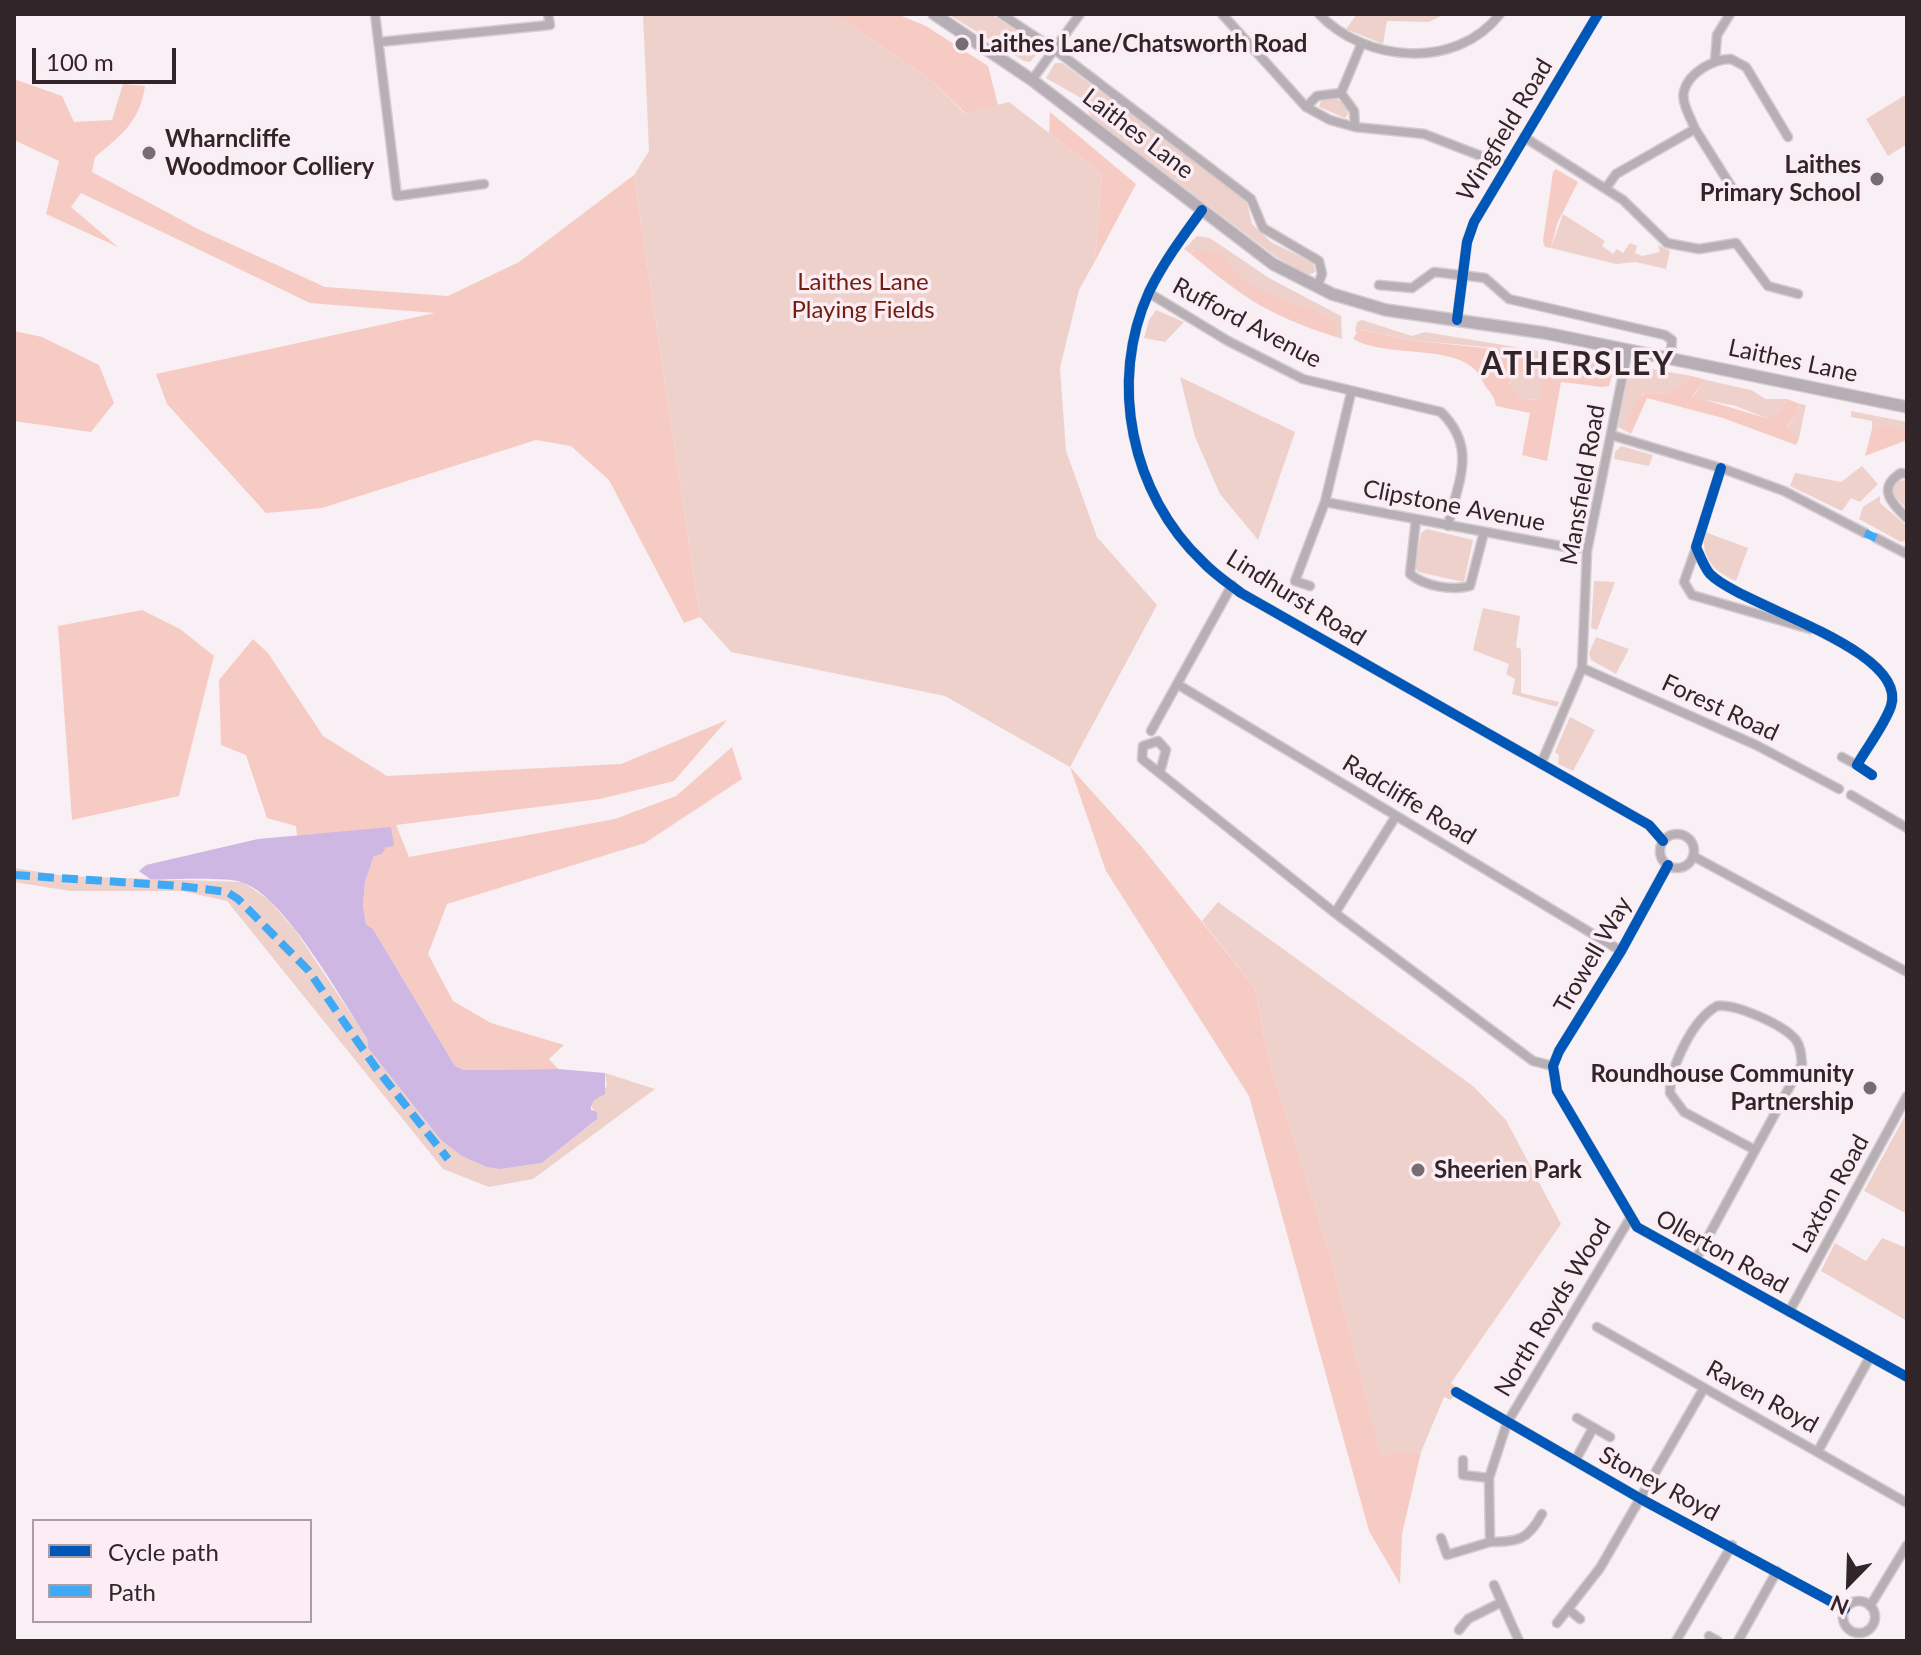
<!DOCTYPE html>
<style>
body{margin:0}
#map{position:relative;width:1921px;height:1655px;overflow:hidden;background:#f8f0f4;font-family:Lato,sans-serif}
canvas{display:block}
.frame{position:absolute;inset:0;border:16px solid #31252a;pointer-events:none}
.legend{position:absolute;left:32px;top:1519px;width:280px;height:104px;box-sizing:border-box;background:#fbedf3;border:2px solid #aa9da3;margin:0;padding:10px 14px;list-style:none;font-size:24px;color:#31252a}
.legend li{display:flex;align-items:center;gap:16px;height:40px}
.legend b{width:40px;border:2px solid #aa9da3}
.north{position:absolute;left:1809px;top:1543px;width:80px;height:80px;-webkit-text-stroke:6px #fbedf3;paint-order:stroke;rotate:203deg;font-size:22px;font-weight:700;line-height:32px;text-align:center;color:#31252a}
.north::after{content:'';display:block;margin:auto;width:28px;height:36px;background:#31252a;clip-path:polygon(50% 0,100% 100%,50% 72%,0 100%)}
.scale{position:absolute;left:32px;top:48px;width:144px;height:36px;box-sizing:border-box;border:4px solid #31252a;border-top:0;padding-left:10px;font-size:24px;line-height:28px;white-space:nowrap;color:#31252a;-webkit-text-stroke:6px #fbedf3;paint-order:stroke}
</style>
<div id="map">
<canvas width="1921" height="1655"></canvas>
<div class="frame"></div>
<ul class="legend">
<li><b style="height:10px;background:#0057b8"></b>Cycle path</li>
<li><b style="height:10px;background:#3fa9f5"></b>Path</li>
</ul>
<div class="north">N</div>
<div class="scale">100 m</div>
</div>
<script>
const c = document.querySelector('canvas').getContext('2d');
c.lineJoin = 'round';
function fill(path, color) {
  c.fillStyle = color;
  c.fill(path, 'evenodd');
}
function stroke(path, color, width, dash) {
  c.strokeStyle = color;
  c.lineWidth = width;
  c.lineCap = dash ? 'butt' : 'round';
  c.setLineDash(dash || []);
  c.stroke(path);
}
function write(font, color, halo, rows, align = 'center') {
  c.font = font + ' Lato,sans-serif';
  c.lineWidth = 7;
  c.setLineDash([]);
  c.textBaseline = 'middle';
  c.strokeStyle = halo;
  c.fillStyle = color;
  for (const [text, x, y, turn = 0] of rows) {
    c.save();
    c.translate(x, y);
    c.rotate((+turn || 0) * Math.PI / 180);
    c.textAlign = isNaN(turn) ? turn : align;
    if (halo) c.strokeText(text, 0, 0);
    c.fillText(text, 0, 0);
    c.restore();
  }
}
const green = new Path2D(`
 M643,14H828L844,20L932,81L964,113L1009,102L1102,174L1095,261L1079,290L1060,368L1066,451L1097,537L1157,605L1070,767L945,696L731,652L700,617L634,175L649,151Z
 M948,14H991L1039,46L1040,50L1030,62L1024,61Z
 M1357,14H1445L1429,22L1387,21L1383,44L1346,29Z
 M1055,63H1062L1242,197L1247,203L1252,224L1271,242L1313,263L1315,272L1306,276L1275,256L1092,118L1081,98L1046,78Z
 M1907,94V144L1888,156L1866,119Z
 M1322,98C1335,96 1345,101 1348,114L1345,118L1319,107Z
 M1563,214L1605,241L1602,246L1613,254L1617,249L1623,253L1630,243L1637,246L1635,253L1642,256L1660,252L1658,245L1670,251L1666,269L1636,262L1616,264L1551,248Z
 M1197,236L1210,238L1269,278L1341,316L1342,339L1336,337L1338,329C1314,295 1245,304 1229,259L1193,250L1191,254L1184,249Z
 M1156,310L1184,322L1165,342L1144,338L1149,320Z
 M1362,320L1412,336L1425,332L1606,362L1614,372L1611,379L1585,365L1549,370L1542,380V395L1535,400L1520,398L1509,385L1514,375L1496,348L1408,340L1360,329L1355,333L1357,322Z
 M1640,367L1692,376L1669,393L1643,394L1625,428L1631,434L1618,427L1628,375Z
 M1180,377L1295,432L1258,540L1220,494L1195,437Z
 M1706,380L1751,390L1766,399H1787L1777,414L1766,418L1736,406L1692,397Z
 M1797,403L1806,405L1799,438L1786,429L1798,411Z
 M1851,411L1907,422V430L1872,429V421L1851,417Z
 M1621,446L1653,455L1649,466L1614,459L1615,452Z
 M1862,466L1878,484L1860,502L1851,498L1842,511L1790,486L1795,473L1841,482Z
 M1907,480V509L1891,493L1898,481Z
 M1880,496V503L1907,526V540L1901,542L1859,519L1863,507Z
 M1427,529L1473,540L1464,582L1418,572L1415,568L1421,533Z
 M1705,532L1748,548L1736,581C1714,572 1700,557 1705,532Z
 M1594,581L1615,582L1597,630L1591,628Z
 M1483,608L1520,616L1516,647L1521,649V693L1559,702L1557,707L1512,694L1515,679L1506,674L1509,664L1473,650Z
 M1596,637L1629,649L1616,674L1591,660L1589,653Z
 M1570,717L1595,730L1573,771L1558,764L1559,755L1555,752Z
 M14,868L65,876L243,882L269,900L295,930L367,1038L368,1048L440,1139L501,1169L542,1163L597,1119L591,1104L607,1086L605,1073L655,1089L533,1179L489,1187L443,1169L227,901L182,891H70L14,882Z
 M1218,902L1473,1086L1506,1120L1561,1224L1451,1383L1458,1389L1451,1400L1444,1397L1421,1452L1381,1456L1329,1251L1268,1057L1255,988L1202,921Z
 M1907,1112V1214L1864,1191Z
 M1882,1238L1907,1248V1321L1821,1271L1835,1243L1866,1261Z`);
const forest = new Path2D(`
 M828,14H897L926,26L988,66L998,105L965,113L932,81L844,20Z
 M14,79L62,96L74,122L112,120L123,84L145,86C140,121 122,135 95,157L92,172L200,230L325,287L448,296L519,262L634,175L700,617L684,623L609,480L571,446L536,440L322,508L266,513L167,404L156,374L435,313L310,303L81,193L71,207L118,247L46,214L59,161L14,140Z
 M1050,112L1136,184L1095,261L1102,174L1049,133Z
 M1556,169L1578,182L1557,224L1551,248L1545,247L1543,241L1553,172Z
 M1193,250L1219,253L1229,259C1245,303 1324,299 1338,329L1336,337C1270,316 1243,298 1191,254Z
 M1359,329L1408,340L1514,351L1528,357L1526,370L1514,375L1509,384L1520,398L1535,400L1541,396L1542,380L1549,370L1585,365L1611,379L1609,386L1602,387L1561,382L1547,461L1522,455L1530,413L1496,406C1494,393 1487,391 1482,380C1465,341 1390,360 1353,339Z
 M14,331L42,337L99,365L114,403L91,432L14,421Z
 M1692,376L1706,380L1692,396L1766,418L1777,414L1787,399L1797,403L1798,411L1786,428L1799,438L1796,445L1723,418L1647,398L1631,434L1625,428L1634,405L1644,394L1669,393Z
 M1886,426L1907,430V440L1865,456L1872,429Z
 M142,610L180,629L214,656L179,796L72,820L58,626Z
 M253,639L268,653L323,736L387,776L621,764L727,720L674,781L600,799L396,825L409,857L615,819L676,796L732,747L742,779L645,843L447,904L428,954L453,1001L491,1023L564,1045L549,1059L558,1069L464,1070L455,1066L373,929L366,924L363,906L365,882L374,856L386,847L391,828L297,836L296,826L267,818L246,755L221,745L219,680Z
 M1070,767L1141,846L1255,988L1268,1057L1329,1251L1381,1455L1421,1452L1402,1534L1400,1584L1369,1531L1249,1096L1106,871Z`);
const water = new Path2D(`
 M391,827L394,846L386,847L382,854L374,856L365,882L363,906L366,924L373,929L455,1066L464,1070L558,1069L605,1073V1094C597,1098 591,1100 591,1110L597,1112V1119L542,1163L501,1169L487,1167L462,1156L440,1139L368,1048L367,1038C341,999 286,899 244,883C228,876 171,880 150,879L139,871L146,865L258,839Z`);
const minor = new Path2D(`
 M375,14L397,196L484,184
 M1001,14L1054,49L1251,199L1263,228L1319,261L1322,274L1317,287
 M1222,14L1306,107L1330,120L1355,127L1424,134L1507,166
 M1319,14C1364,62 1456,71 1500,14
 M379,42L550,25L548,14
 M1715,61L1717,35L1730,14
 M1032,80L1080,14
 M1341,93L1361,45
 M1306,107L1317,96L1341,93L1354,111L1355,127
 M1695,129C1691,118 1681,103 1684,91C1689,72 1714,59 1731,59L1746,67L1788,137
 M1524,137L1623,200L1667,243L1699,249L1736,243L1768,286L1798,294
 M1606,188L1616,174L1695,129L1734,191
 M1202,210C1183,236 1163,263 1149,292C1108,382 1131,494 1203,562C1214,574 1228,583 1241,593L1649,825L1663,841
 M1379,285L1412,288L1434,272L1485,278L1509,299L1665,335L1672,340L1670,359
 M1149,293L1228,341L1303,379L1441,412C1478,449 1458,480 1448,526
 M1457,320L1467,242L1474,222L1598,14
 M1611,435L1721,468L1784,491L1865,533
 M1721,468L1696,547C1700,556 1704,567 1710,574C1741,606 1909,649 1891,706C1884,726 1867,747 1857,765L1872,775
 M1907,474L1901,473C1877,488 1891,503 1907,518
 M1325,502L1577,549
 M1416,519L1410,574C1424,586 1452,591 1470,586L1484,532
 M1876,538L1907,554
 M1696,548L1684,582L1692,595L1810,629
 M1310,586L1295,581L1325,502L1351,393
 M1582,668L1756,745L1839,789
 M1177,684L1621,951
 M1151,731L1232,585
 M1842,757L1857,765
 M1541,764L1582,668L1587,551L1628,350
 M1160,772L1166,750L1158,741L1143,746L1142,759L1335,913L1533,1061L1553,1066
 M1851,795L1907,828
 M1660 851a17 17 0 1 1 34 0a17 17 0 1 1-34 0Z
 M1693,856L1907,972
 M1668,865L1621,951L1559,1051L1553,1066L1557,1091L1637,1227L1907,1377
 M1335,913L1396,816
 M1696,1259L1802,1064C1801,1055 1801,1047 1796,1040C1784,1025 1735,1003 1717,1006C1693,1019 1670,1067 1670,1093L1684,1112L1755,1150
 M1789,1312L1907,1096
 M1597,1327L1907,1503
 M1456,1392L1641,1499L1845,1609
 M1577,1418L1610,1437
 M1818,1451L1870,1357
 M1463,1460V1475L1489,1478
 M1575,1461L1593,1428
 M1441,1538L1447,1555L1490,1542L1489,1478L1507,1423L1629,1220
 M1490,1542C1518,1542 1528,1540 1542,1514
 M1494,1585L1519,1641
 M1843 1617a16 16 0 1 1 32 0a16 16 0 1 1-32 0Z
 M1870,1606L1907,1545
 M1568,1609L1580,1619
 M1557,1623L1600,1568L1704,1388
 M1459,1630L1468,1619L1500,1603
 M1709,1636L1718,1641
 M1676,1641L1732,1545
 M1738,1641L1777,1571`);
const secondary = new Path2D(`
 M934,14L1032,80L1273,264L1332,294L1386,310L1545,333L1907,407`);
const quiet = new Path2D(`
 M1865,533L1876,538
 M14,875L180,886L227,892L238,899L308,970L376,1068L448,1159`);
const cycleway = new Path2D(`
 M1202,210C1183,236 1163,263 1149,292C1108,382 1131,494 1203,562C1214,574 1228,583 1241,593L1649,825L1663,841
 M1457,320L1467,242L1474,222L1598,14
 M1721,468L1696,547C1700,556 1704,567 1710,574C1741,606 1909,649 1891,706C1884,726 1867,747 1857,765L1872,775
 M1668,865L1621,951L1559,1051L1553,1066L1557,1091L1637,1227L1907,1377
 M1456,1392L1641,1499L1845,1609`);
const markers = [
 [962,44,8,"#776c71"],
 [149,153,8,"#776c71"],
 [1877,179,8,"#776c71"],
 [1870,1088,8,"#776c71"],
 [1418,1170,8,"#776c71"]
];
const poiNames = [
 ["Laithes Lane/Chatsworth Road",978,44],
 ["Wharncliffe",165,139],
 ["Woodmoor Colliery",165,167],
 ["Laithes",1861,165,"right"],
 ["Primary School",1861,193,"right"],
 ["Roundhouse Community",1854,1074,"right"],
 ["Partnership",1854,1102,"right"],
 ["Sheerien Park",1434,1170]
];
const streetNames = [
 ["Wingfield Road",1505,130,-59],
 ["Laithes Lane",1138,134,37],
 ["Rufford Avenue",1247,323,28],
 ["Laithes Lane",1793,361,12],
 ["Mansfield Road",1583,485,-80],
 ["Clipstone Avenue",1454,506,11],
 ["Lindhurst Road",1296,598,32],
 ["Forest Road",1720,708,25],
 ["Radcliffe Road",1409,800,31],
 ["Trowell Way",1593,955,-60],
 ["Laxton Road",1831,1194,-61],
 ["Ollerton Road",1722,1252,29],
 ["North Royds Wood",1553,1308,-59],
 ["Raven Royd",1762,1397,29],
 ["Stoney Royd",1659,1484,28]
];
const parkNames = [
 ["Laithes Lane",863,282],
 ["Playing Fields",863,310]
];
const districtNames = [
 ["ATHERSLEY",1578,365]
];
fill(green, '#efd1cc');
fill(forest, '#f6cbc4');
fill(water, '#ceb7e2');
stroke(minor, '#d3ccd0', 11);
stroke(secondary, '#d3ccd0', 14);
stroke(minor, '#b7afb4', 8);
stroke(secondary, '#b7adb4', 11);
stroke(quiet, '#3fa9f5', 8, [16, 8]);
stroke(cycleway, '#0057b8', 10);
for (const [x, y, r, color] of markers) {
  const dot = new Path2D();
  dot.arc(x, y, r, 0, 2 * Math.PI);
  c.fillStyle = color;
  c.fill(dot);
  stroke(dot, '#fbedf3', 3);
}
write('bold 24px', '#31252a', '#fbedf3', poiNames, 'left');
write('24px', '#31252a', '#fbedf3', streetNames);
write('24px', '#701f0e', '#fbedf3', parkNames);
c.letterSpacing = '2px';
write('bold 32px', '#31252a', '#fbedf3', districtNames);
c.letterSpacing = '0px';
</script>
